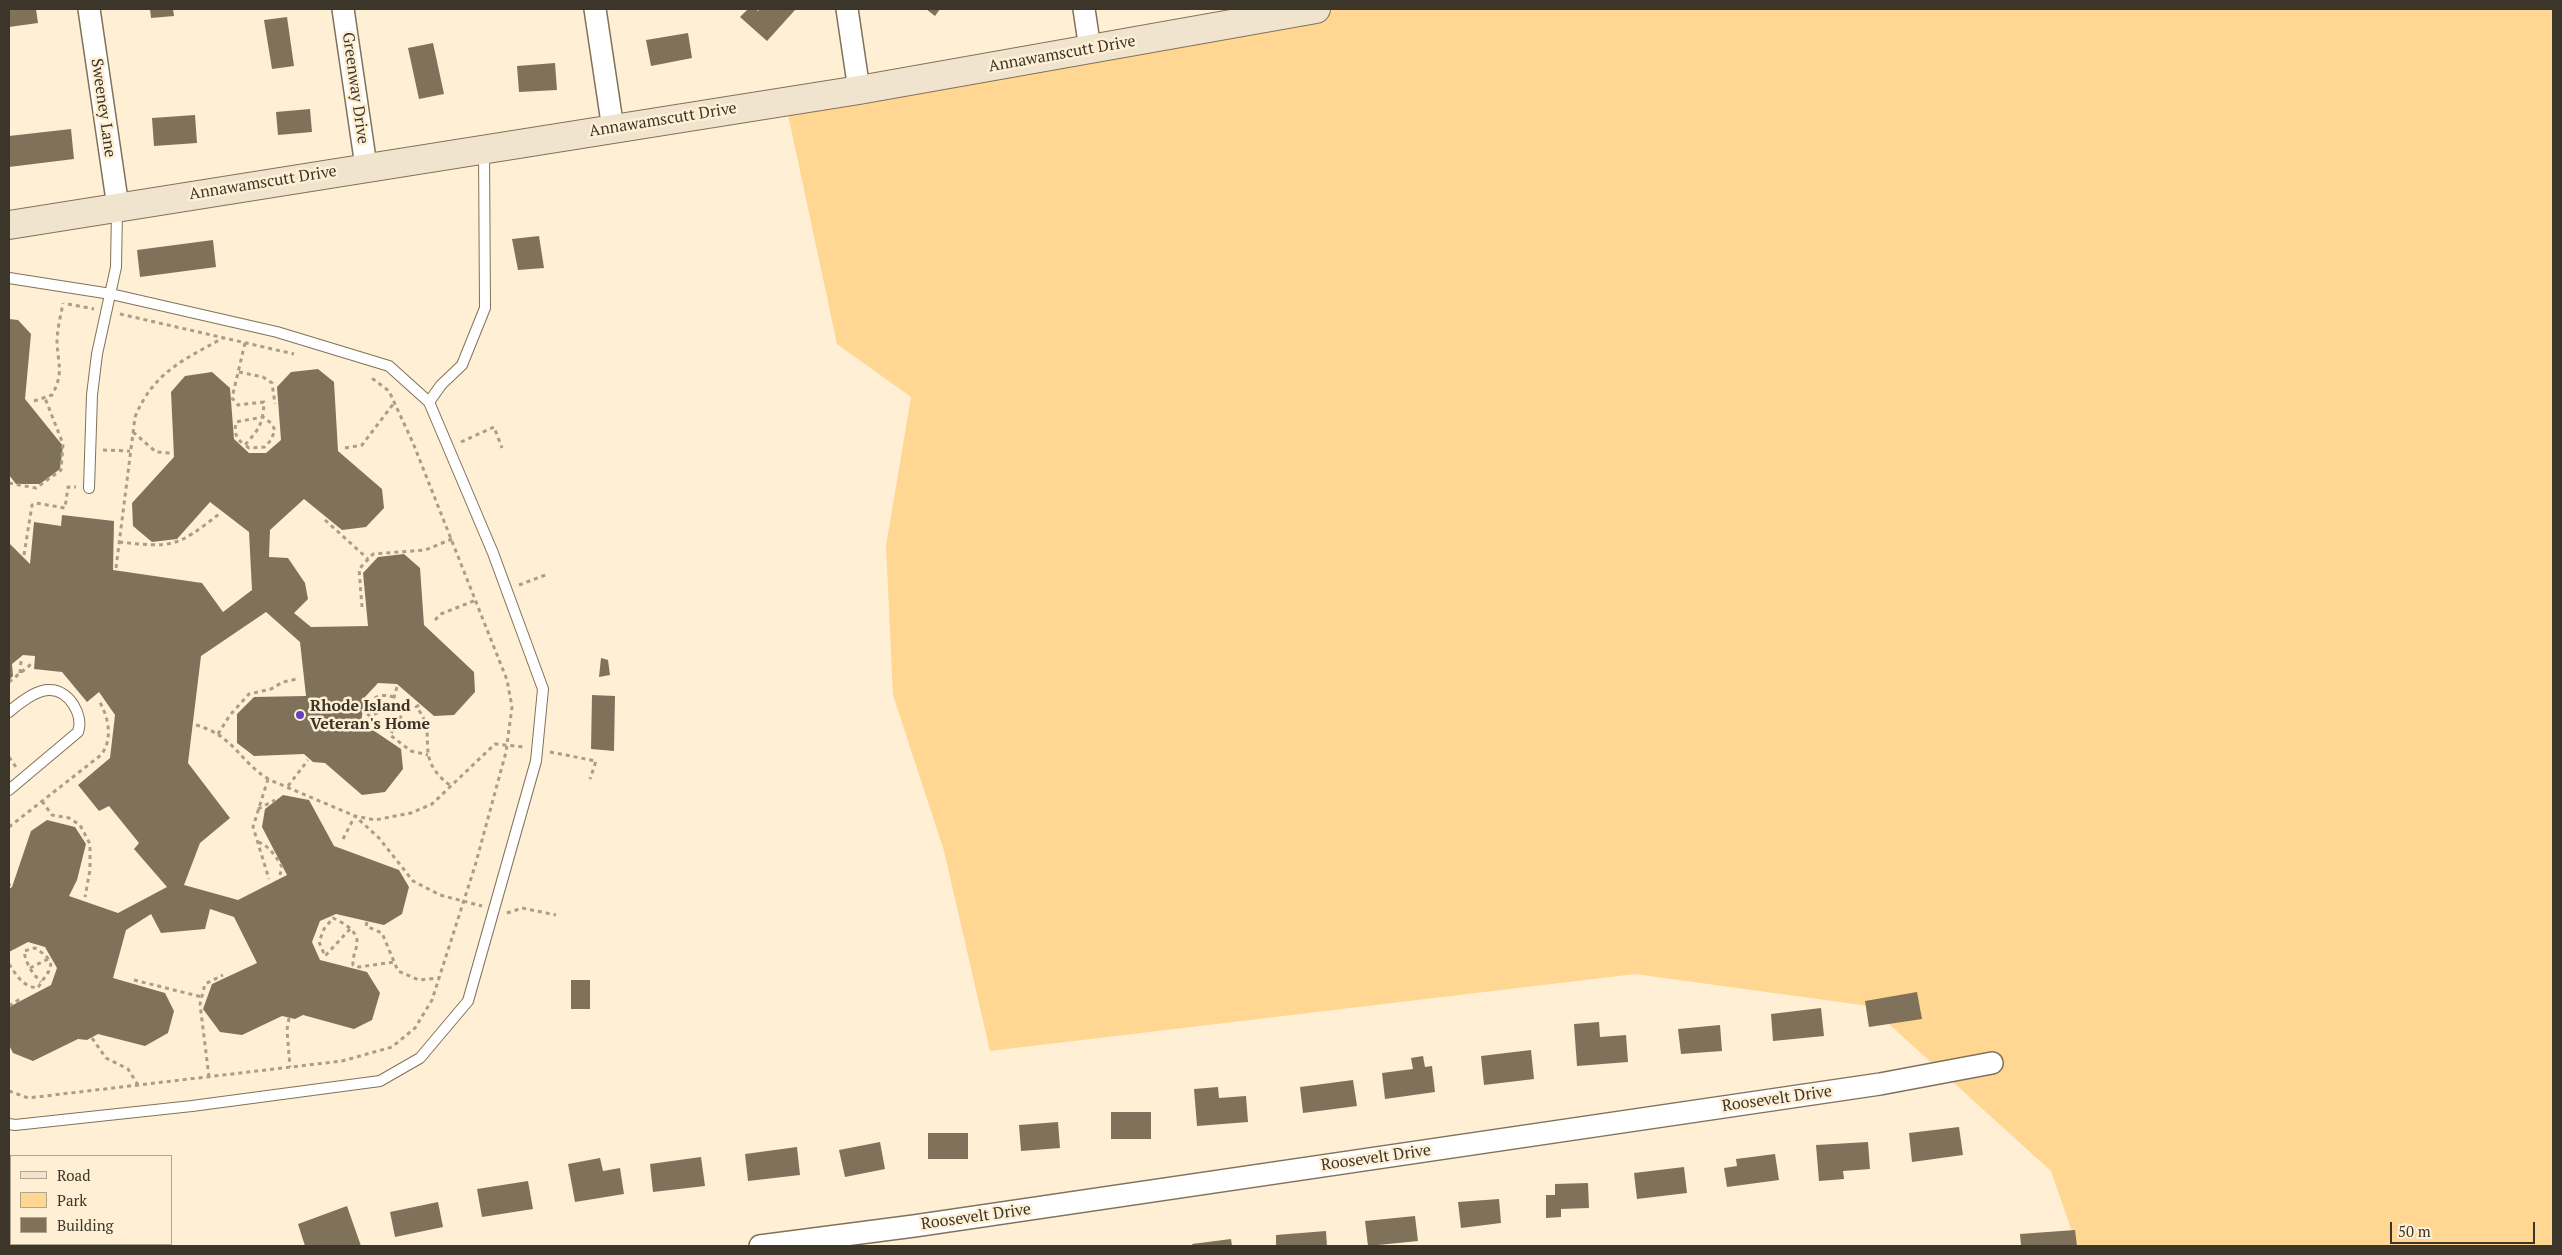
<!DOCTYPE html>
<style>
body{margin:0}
#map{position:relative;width:2562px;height:1255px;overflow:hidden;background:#ffefd4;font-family:"PT Serif",serif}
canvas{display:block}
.frame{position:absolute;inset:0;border:10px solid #3b352a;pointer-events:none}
.legend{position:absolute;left:10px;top:1155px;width:162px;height:90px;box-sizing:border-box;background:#ffefd4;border:1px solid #b1a590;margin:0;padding:6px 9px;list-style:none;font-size:15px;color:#3b352a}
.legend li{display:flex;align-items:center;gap:10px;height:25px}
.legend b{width:25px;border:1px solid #b1a590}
.scale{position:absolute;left:2390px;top:1222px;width:145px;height:22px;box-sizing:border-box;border:2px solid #3b352a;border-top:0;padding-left:6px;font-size:15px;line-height:18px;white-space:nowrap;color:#3b352a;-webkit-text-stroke:4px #ffefd4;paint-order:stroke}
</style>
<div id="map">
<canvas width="2562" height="1255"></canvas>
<div class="frame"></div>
<ul class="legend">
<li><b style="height:6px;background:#f1e4ce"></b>Road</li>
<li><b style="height:14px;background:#ffd793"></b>Park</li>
<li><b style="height:14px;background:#80725a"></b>Building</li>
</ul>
<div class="scale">50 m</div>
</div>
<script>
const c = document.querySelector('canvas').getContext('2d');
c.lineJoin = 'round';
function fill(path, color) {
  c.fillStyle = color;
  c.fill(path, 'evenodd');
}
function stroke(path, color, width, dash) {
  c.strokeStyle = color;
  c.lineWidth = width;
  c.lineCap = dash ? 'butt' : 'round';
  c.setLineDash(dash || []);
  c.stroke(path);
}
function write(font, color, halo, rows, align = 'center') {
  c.font = font + ' "PT Serif",serif';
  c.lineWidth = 5;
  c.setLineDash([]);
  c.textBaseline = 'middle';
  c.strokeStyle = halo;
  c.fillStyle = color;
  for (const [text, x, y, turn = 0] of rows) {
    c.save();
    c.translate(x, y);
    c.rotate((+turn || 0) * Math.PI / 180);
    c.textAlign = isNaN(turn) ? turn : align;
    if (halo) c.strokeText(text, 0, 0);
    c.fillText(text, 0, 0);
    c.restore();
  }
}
const green = new Path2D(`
 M1332,9H2553V1246H2077L2051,1171L1869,1006L1635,974L990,1051L944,851L893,695L886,546L911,397L837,344L787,110Z`);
const building = new Path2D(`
 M9,9H36L38,23L9,27Z
 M150,9H173L174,16L151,18Z
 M748,9H755L758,11L760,9L795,10L767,41L740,17Z
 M926,9H940L935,16Z
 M287,17L294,66L272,69L264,20Z
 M688,33L692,58L651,66L646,40Z
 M433,43L444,94L419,99L408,48Z
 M555,63L557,90L519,92L517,66Z
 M310,109L312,132L278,135L276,112Z
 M195,115L197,143L154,146L152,118Z
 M71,129L74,159L9,167V136Z
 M539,236L544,268L518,270L512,239Z
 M213,240L216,267L140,277L137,250Z
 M9,319L18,320L31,334L25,399L63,446L60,469L40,484H16L9,475Z
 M318,369L334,382L338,451L382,489L384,508L366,527L342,530L304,499L270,530L269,557L288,558L305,583L308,599L294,613L311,627L368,626L363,573L378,557L404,554L420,568L424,625L474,672L475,692L454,715L434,716L397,684L378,683L365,697L361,722L401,749L403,769L385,792L362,795L325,763L313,762L304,754L254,756L237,743V714L254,697L306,696L300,642L266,612L201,656L188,763L230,818L200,843L184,885L238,900L287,875L262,827L265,809L283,795L309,800L334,846L399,870L409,887L402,914L384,925L336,914L320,921L312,942L320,960L367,972L380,993L372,1020L354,1029L303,1015L295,1019L282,1016L242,1035L220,1032L203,1009L212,984L257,963L234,917L210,909L205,929L161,933L151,914L126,930L113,978L165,993L174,1011L168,1033L145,1046L98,1034L87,1040L78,1039L33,1061L13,1053L9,1045V1007L51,985L57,968L45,947L28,942L9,952V889L12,887L31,831L47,820L75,827L86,844L77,880L69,896L118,913L167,887L134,849L139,843L109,806L99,811L78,785L110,758L115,715L99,692L87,702L62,672L34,669L35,656L23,655L12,664L13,676L9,680V543L30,564L34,522L61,526L62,515L114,521L113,570L202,583L223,612L252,590L249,532L210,502L177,539L152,542L133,526L132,503L174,457L171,392L185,376L212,372L230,388L234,439L249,453H266L281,440L277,387L291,372Z
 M601,658L608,660L610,675L599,677Z
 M592,695L615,696L614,751L591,749Z
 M571,980H590V1009H571Z
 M1917,992L1922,1019L1869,1027L1865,1001Z
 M1821,1008L1824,1036L1773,1041L1771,1014Z
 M1599,1022L1600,1037L1626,1035L1628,1062L1577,1066L1574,1024Z
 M1720,1025L1722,1051L1681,1054L1678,1029Z
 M1531,1050L1534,1079L1484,1085L1481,1056Z
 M1423,1056L1425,1067L1432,1066L1435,1092L1385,1099L1382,1073L1413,1069L1411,1058Z
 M1353,1080L1357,1106L1303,1113L1300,1087Z
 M1218,1087L1219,1098L1246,1096L1248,1122L1197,1126L1194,1089Z
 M1111,1112H1151V1139H1111Z
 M1058,1122L1060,1148L1021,1151L1019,1125Z
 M1959,1127L1963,1155L1912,1162L1909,1133Z
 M928,1133H968V1159H928Z
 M880,1142L885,1169L845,1177L839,1150Z
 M1868,1142L1870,1169L1843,1171L1844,1179L1819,1181L1816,1145Z
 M797,1147L800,1175L748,1181L745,1154Z
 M1775,1154L1779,1180L1727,1187L1724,1168L1737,1166L1736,1159Z
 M701,1157L705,1186L653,1192L650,1164Z
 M600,1158L603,1171L620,1168L624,1194L575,1202L568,1164Z
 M1684,1167L1687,1193L1637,1199L1634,1173Z
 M528,1181L533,1209L482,1217L477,1189Z
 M1588,1183L1589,1208L1561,1209V1217L1546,1218V1195H1555V1184Z
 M1499,1199L1501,1223L1461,1228L1458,1202Z
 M438,1202L443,1227L395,1237L390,1212Z
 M347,1206L361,1246H305L298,1224Z
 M1415,1216L1418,1241L1368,1246L1365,1221Z
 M2075,1230L2077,1246H2021L2020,1234Z
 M1326,1231L1327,1246H1276V1235Z
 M1231,1239L1232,1246H1193L1192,1244Z
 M105,1244H149L150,1246H106Z`);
const path = new Path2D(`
 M68,304L94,309
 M120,314L294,354
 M245,343L232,398L238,405L264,402C263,424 259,429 245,445C236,439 234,433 236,422L263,417L271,423L275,430L271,440L265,447L249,448L245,445
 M239,372L263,377L272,383L275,404
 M34,401L52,395C64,373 58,365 57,342C57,329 61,315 63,303
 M133,432L156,452L171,453
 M461,442L494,427L502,448
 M345,448L362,445L394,403
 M103,450L130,451
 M9,483L36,488L61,470L63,444L45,398
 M325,520L368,559
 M119,542C173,548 177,547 219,514
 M24,555L32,505L36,503L65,508L68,487H76
 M116,568L135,417C153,373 183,360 223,338
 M519,585L548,574
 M362,607L359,569L373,554L425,550L452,539
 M435,620L441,614L476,600
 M20,673L21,661
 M9,682L29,666L33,661
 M397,687L394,697L403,713L390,735L411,751L428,755
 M394,697C382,694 377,695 367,704L366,713L370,716L398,705
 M419,705L416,707C441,735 410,756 451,786
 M196,725C235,736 239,762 270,780L355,816L375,820L411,813L432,804L495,744L524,747
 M218,734L230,715L249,694L271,689L283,682L297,679
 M550,752L596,761L590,779
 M9,757L16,767
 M268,779L253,827L269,879
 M288,786L308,760
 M42,801L52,815L69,818L80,825L90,844V870L85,897
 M258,809L275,800
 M9,827L101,755C113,740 109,717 99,701
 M343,839L355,816L379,838L413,881L440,895L482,906
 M258,842C270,846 276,857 282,867L280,875
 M9,884L10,886
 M507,913L522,908L556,915
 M367,922L366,926L382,933L398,971L419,980L439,978
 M350,929L325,956L319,942L324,929L333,918C342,922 358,931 357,942C357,950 352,956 353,965L359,967L394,962
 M9,964C17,976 23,987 38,988C48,969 62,965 35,948L24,951C26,964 32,973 41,982
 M30,968L48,959
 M134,980L202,997
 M9,1006L20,999
 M289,1018L287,1030L290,1067
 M92,1038L106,1058L128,1069L138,1085
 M209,1077L200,1004L205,984L223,975
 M9,1091L28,1098L342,1061L392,1047L415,1028L432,1000L475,866L506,752L512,707L507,680L413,443L389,391L369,376`);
const lane = new Path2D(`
 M9,278L111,294L277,332L389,366L429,402L493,553L543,689L536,761L468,1001L420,1058L380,1081L192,1106L15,1125L9,1124
 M429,402L441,385L462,365L485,308L484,150
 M89,488L92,395L97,354L116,267L117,209
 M9,712C18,704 37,689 50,690C69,690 84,715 78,732L9,790`);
const street = new Path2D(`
 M89,9L118,207
 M343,9L366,166
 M595,9L613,129
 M847,9L859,90
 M1084,9L1090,49
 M43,1244V1246
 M760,1246L914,1226L1880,1084L1992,1063`);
const secondary = new Path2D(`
 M9,225L859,90L1316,9`);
const markers = [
 [300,715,5,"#6343bb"]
];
const streetNames = [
 ["Annawamscutt Drive",1062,54,-10],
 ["Greenway Drive",355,88,82],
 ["Sweeney Lane",103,108,82],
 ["Annawamscutt Drive",663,120,-9],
 ["Annawamscutt Drive",263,183,-9],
 ["Roosevelt Drive",1777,1099,-8],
 ["Roosevelt Drive",1376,1158,-8],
 ["Roosevelt Drive",976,1217,-8]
];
const poiNames = [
 ["Rhode Island",310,706],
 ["Veteran's Home",310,724]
];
fill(green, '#ffd793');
fill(building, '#80725a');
stroke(lane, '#80725a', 12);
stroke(street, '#80725a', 24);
stroke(secondary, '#80725a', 30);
stroke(path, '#a99e8a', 3, [4, 4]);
stroke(lane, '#fff', 10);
stroke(street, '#fff', 21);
stroke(secondary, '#f1e4ce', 28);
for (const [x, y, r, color] of markers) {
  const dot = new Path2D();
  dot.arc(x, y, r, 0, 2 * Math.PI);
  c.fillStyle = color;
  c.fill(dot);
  stroke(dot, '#ffefd4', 2);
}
write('16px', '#3b352a', '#ffefd4', streetNames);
write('bold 16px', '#3b352a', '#ffefd4', poiNames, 'left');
</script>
